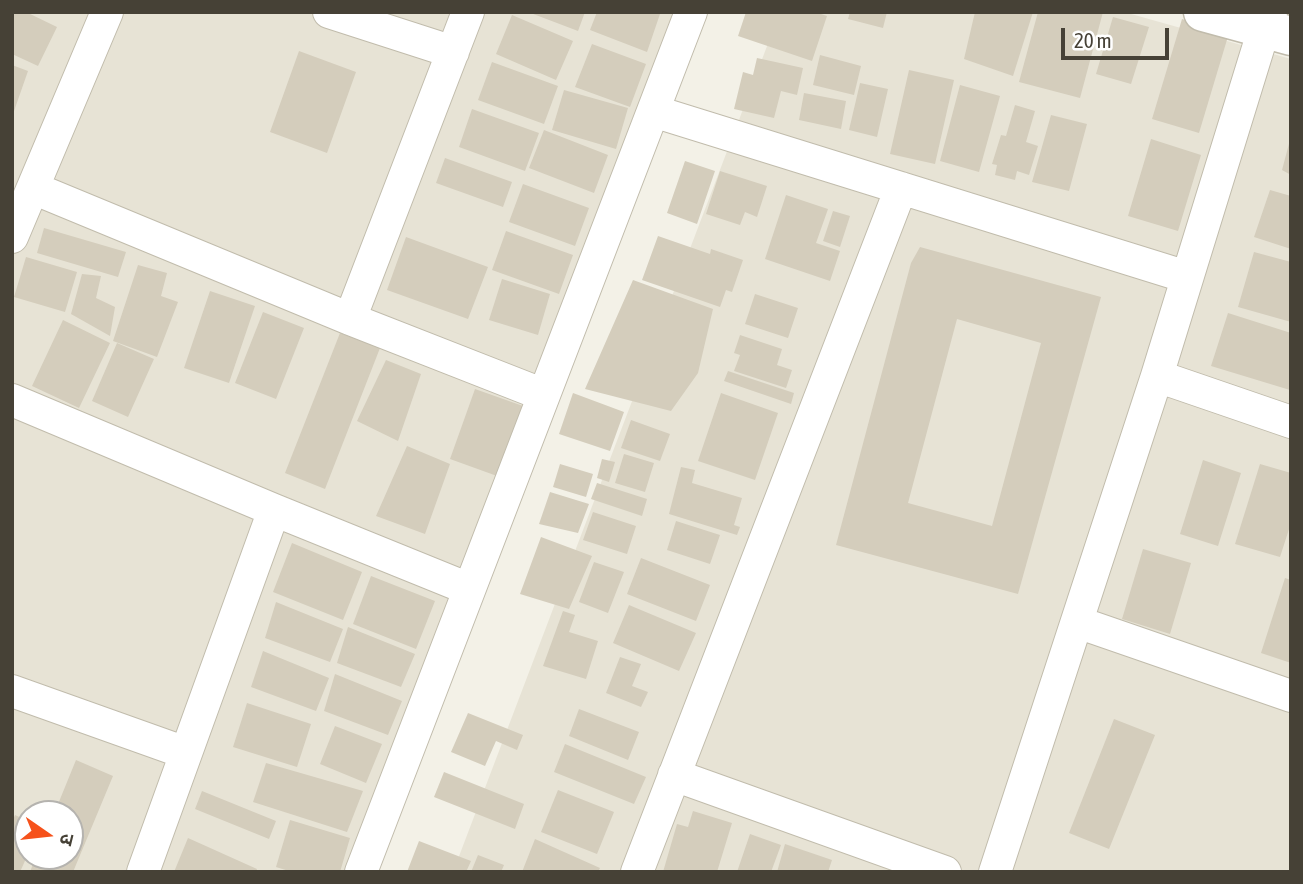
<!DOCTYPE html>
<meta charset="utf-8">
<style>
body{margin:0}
#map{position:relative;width:1303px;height:884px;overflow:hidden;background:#f3f1e7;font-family:"Asap Condensed","Noto Sans Devanagari",sans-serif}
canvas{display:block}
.frame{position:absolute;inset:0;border:14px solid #464136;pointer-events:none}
.north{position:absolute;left:14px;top:800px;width:70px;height:70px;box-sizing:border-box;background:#fff;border:2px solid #b5b3af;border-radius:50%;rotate:104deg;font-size:19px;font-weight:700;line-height:28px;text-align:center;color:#464136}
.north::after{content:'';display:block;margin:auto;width:24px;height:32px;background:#f6521b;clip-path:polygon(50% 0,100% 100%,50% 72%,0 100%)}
.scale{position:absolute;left:1061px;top:28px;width:108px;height:32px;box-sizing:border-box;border:4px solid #464136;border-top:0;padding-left:9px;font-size:21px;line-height:24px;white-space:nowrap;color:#464136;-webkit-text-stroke:5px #fff;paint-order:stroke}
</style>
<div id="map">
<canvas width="1303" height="884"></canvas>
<div class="frame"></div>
<div class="north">उ</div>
<div class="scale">20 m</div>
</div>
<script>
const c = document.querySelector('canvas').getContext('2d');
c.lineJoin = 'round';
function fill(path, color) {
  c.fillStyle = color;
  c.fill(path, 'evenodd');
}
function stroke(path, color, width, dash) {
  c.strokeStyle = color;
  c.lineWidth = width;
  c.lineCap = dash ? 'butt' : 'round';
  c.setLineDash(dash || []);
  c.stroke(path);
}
const residential = new Path2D(`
 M12,12H686L363,872H12ZM28,814H70V856H28Z
 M780,12H1124L1291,59V872H453Z`);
const building = new Path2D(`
 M12,12H26L57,27L38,66L12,54Z
 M528,12H585L578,31Z
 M597,12H654L660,14L647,52L590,30Z
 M746,12H815L827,16L812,61L738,36Z
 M850,12H887L883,28L848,19Z
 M975,12H1033L1013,76L964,59Z
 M1038,12H1103L1080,98L1019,82Z
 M512,15L573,41L556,80L496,54Z
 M1113,17L1149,27L1131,84L1096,74Z
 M1182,19L1229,33L1199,133L1152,119Z
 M592,44L646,64L630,107L575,87Z
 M299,51L356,72L327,153L270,132Z
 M820,55L861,66L854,95L813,85Z
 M757,58L803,68L797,95L781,91L774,118L734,109L743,72L753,75Z
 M492,62L558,86L544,124L478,100Z
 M12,65L28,71L13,114H12Z
 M909,70L954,80L935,164L890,154Z
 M860,83L888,89L877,137L849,130Z
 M960,85L1000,96L979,172L940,161Z
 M564,90L628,108L616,149L552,130Z
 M804,93L846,101L841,129L799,120Z
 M1015,105L1035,111L1026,142L1038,146L1029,175L1017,171L1015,180L995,175L997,165L992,164L1001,135L1006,136Z
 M472,109L539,133L525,171L459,147Z
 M1051,115L1087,124L1069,191L1032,182Z
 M544,130L608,155L594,193L529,168Z
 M1151,139L1201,155L1178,231L1128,216Z
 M1290,140H1291V175L1282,170Z
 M445,158L512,182L503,207L436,183Z
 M685,161L715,171L697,224L667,213Z
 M720,171L767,186L757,217L745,212L740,225L706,214Z
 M523,184L589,208L575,246L509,222Z
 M1270,190L1291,196V249L1254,237Z
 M786,195L828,209L816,243L840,251L830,281L765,259Z
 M833,211L850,216L840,247L823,241Z
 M44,228L126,252L118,277L37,253Z
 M506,231L573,255L559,294L492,270Z
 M658,236L710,254L711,249L743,260L732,292L726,290L720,307L642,280Z
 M406,237L488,267L468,319L387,290Z
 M920,247L1101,297L1018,594L836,545L911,263ZM957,319L1041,343L992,526L908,503Z
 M1254,252L1291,262V322L1238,307Z
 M26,257L77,272L65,312L14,297Z
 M138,265L167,273L161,296L178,302L157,357L113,341Z
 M82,274L101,276L96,298L115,307L110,336L71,314Z
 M502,279L550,294L538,335L489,320Z
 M633,280L713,309L698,373L671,411L585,389Z
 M210,291L255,306L229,383L184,368Z
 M755,294L798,308L788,338L745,324Z
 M263,312L304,328L276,399L235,383Z
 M1228,313L1291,333L1290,390L1211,366Z
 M63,320L110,343L79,408L32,386Z
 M340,333L380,348L325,489L285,473Z
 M740,335L782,349L777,365L792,370L786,388L734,371L740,355L734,353Z
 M117,343L154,359L128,417L92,401Z
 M386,360L421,374L398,441L357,421Z
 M728,371L794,393L791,404L724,381Z
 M475,389L523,406L497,476L450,459Z
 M573,393L624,412L610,451L559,434Z
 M721,393L778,413L755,480L698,461Z
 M631,420L670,434L660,461L621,448Z
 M407,446L450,464L425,534L376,516Z
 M624,454L654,463L645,492L615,483Z
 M602,459L615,462L609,482L597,478Z
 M1203,460L1241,473L1218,546L1180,534Z
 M560,464L593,474L586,497L553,487Z
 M1260,464L1291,473V523L1280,557L1235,544Z
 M681,467L695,470L692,483L742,498L734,525L740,527L737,535L669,514Z
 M597,483L647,499L642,516L591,499Z
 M550,492L589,504L578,533L539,524Z
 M593,512L636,526L627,554L583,540Z
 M676,521L720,535L710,564L667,550Z
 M541,537L592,556L569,609L520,594Z
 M292,543L362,572L343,620L273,592Z
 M1143,549L1191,563L1170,634L1122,619Z
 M641,558L710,585L696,621L627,594Z
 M594,562L624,572L608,613L579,602Z
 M371,576L435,601L416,649L353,624Z
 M1285,578L1291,580V663L1261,653Z
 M276,602L343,629L330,662L265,638Z
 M629,605L696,633L679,671L613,643Z
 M563,611L575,615L569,632L598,641L586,679L543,666Z
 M348,627L415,654L401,687L337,663Z
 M263,651L329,678L316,711L251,687Z
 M620,657L641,664L632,686L648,692L641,707L606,693Z
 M335,674L402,701L388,735L324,711Z
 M247,703L311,724L297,767L233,747Z
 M579,709L639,732L628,760L569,736Z
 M468,713L523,735L517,750L496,741L485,766L451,752Z
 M1114,719L1155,735L1109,849L1069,833Z
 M335,726L382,744L366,783L320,764Z
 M565,744L646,777L634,804L554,772Z
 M76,760L113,776L73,872H30L36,856H70V814H54Z
 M266,763L363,791L347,832L253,802Z
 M444,772L524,804L515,829L434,797Z
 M558,790L614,812L597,854L541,832Z
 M202,791L276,821L269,839L195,809Z
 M693,811L732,823L717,872H663L677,824L688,827Z
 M15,815L28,821V854L20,872H12V822Z
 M290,820L350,838L340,872H292L276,867Z
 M750,834L781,845L771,872H737Z
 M188,838L257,869L256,872H174Z
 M535,839L600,868L598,872H522Z
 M419,841L471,861L466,872H407Z
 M785,844L832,860L828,872H777Z
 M478,855L504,865L501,872H471Z`);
const minor = new Path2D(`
 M329,12L453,52
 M653,111L1187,277
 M33,188L350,319L544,395
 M12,237L107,12
 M350,319L468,12
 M1157,376L1291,422
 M12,400L274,510L469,589
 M1077,622L1291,696
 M12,691L186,753
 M674,775L945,872
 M143,872L274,510
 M361,872L691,12
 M637,872L901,188
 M995,872L1157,376L1264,29L1271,12`);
const tertiary = new Path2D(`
 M1203,12L1291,36`);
fill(residential, '#e7e3d5');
fill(building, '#d4cdbc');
stroke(minor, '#c1bcac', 34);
stroke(tertiary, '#c1bcac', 41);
stroke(minor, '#fff', 32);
stroke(tertiary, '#fff', 38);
</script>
